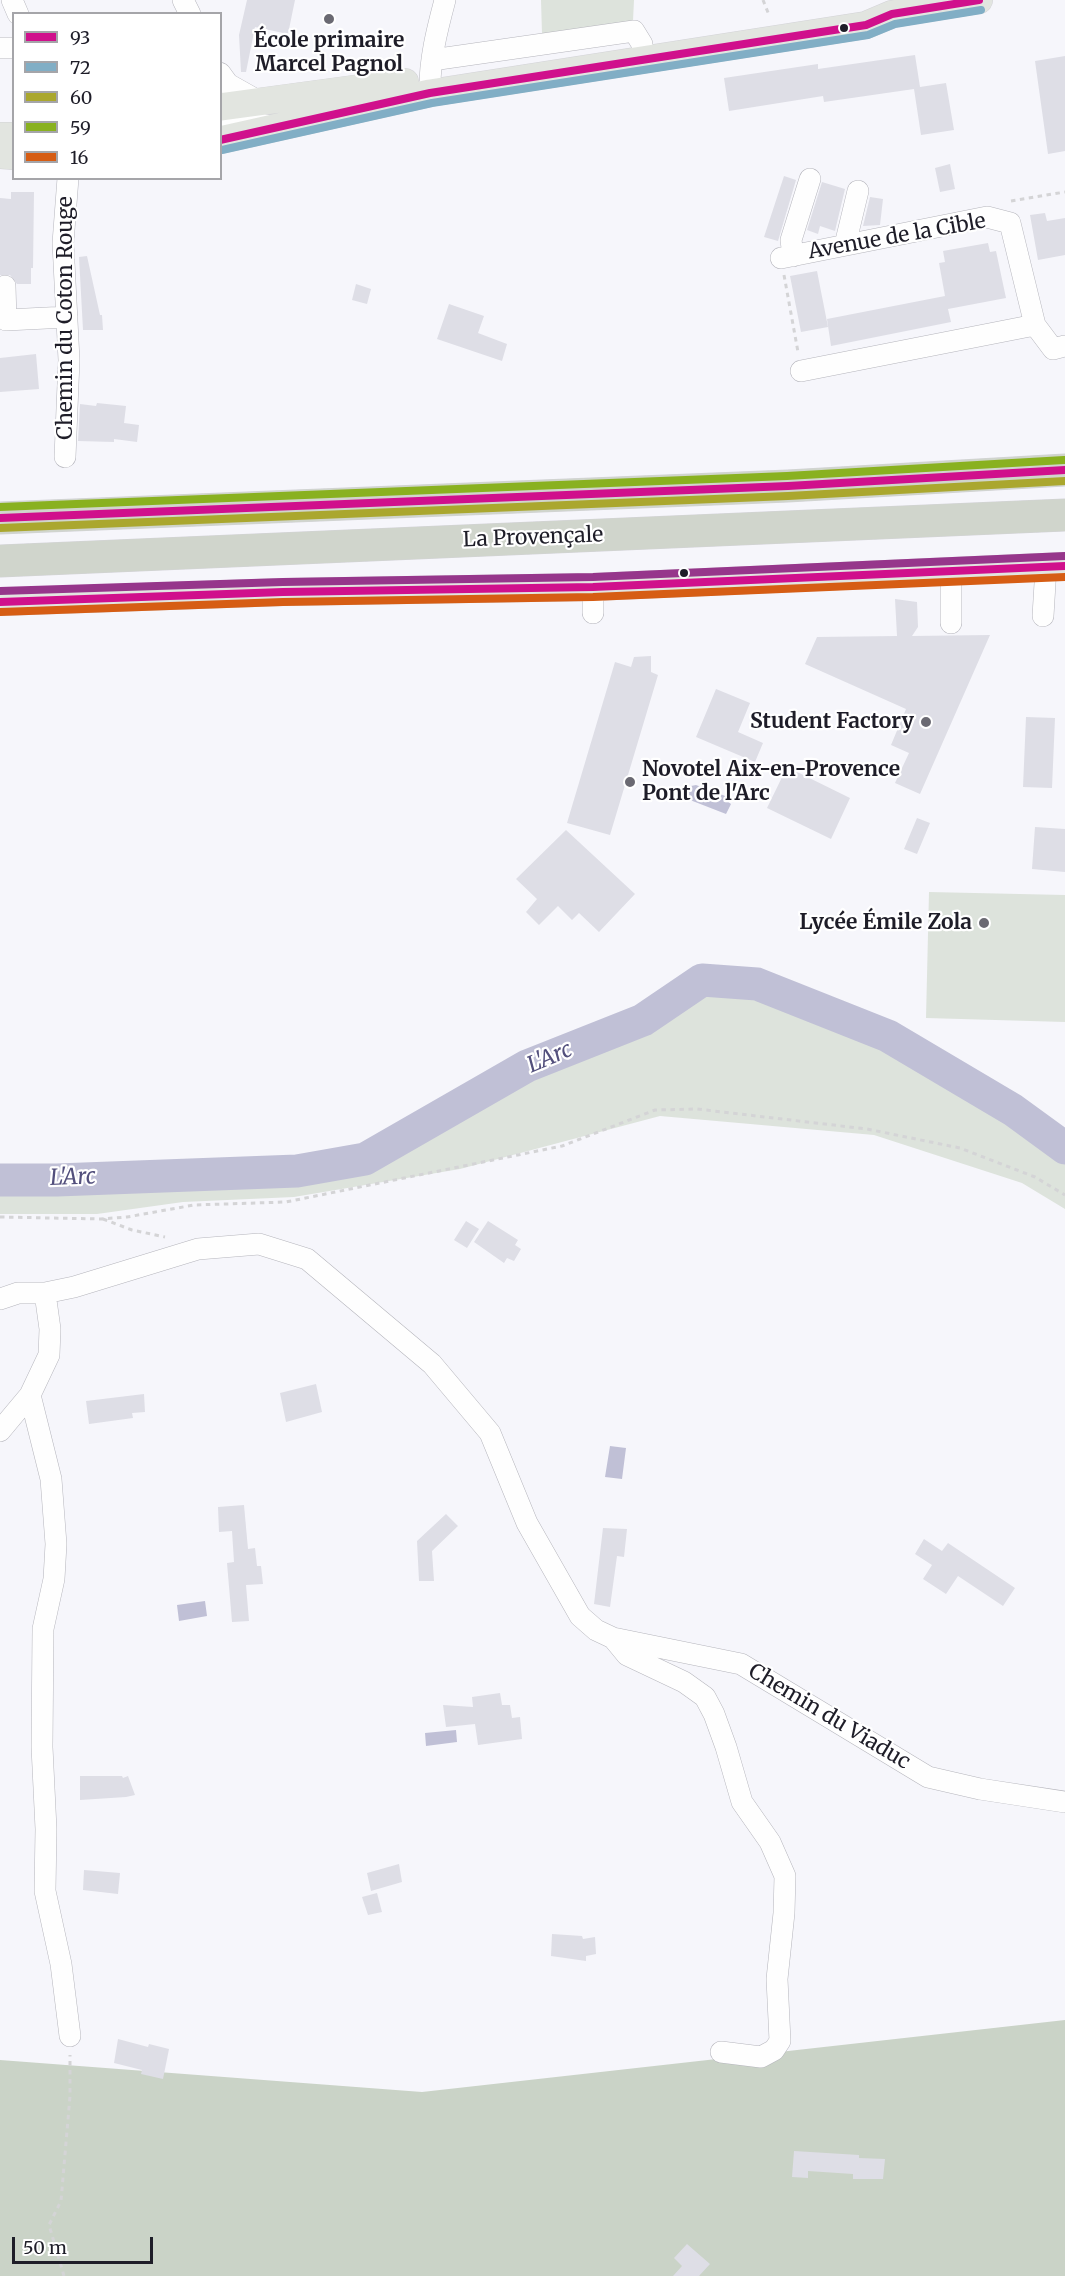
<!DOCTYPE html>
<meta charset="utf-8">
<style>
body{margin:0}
#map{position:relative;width:1065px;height:2276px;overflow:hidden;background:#f6f6fb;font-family:Merriweather,serif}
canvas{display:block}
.legend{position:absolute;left:12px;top:12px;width:210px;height:168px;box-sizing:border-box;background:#fff;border:2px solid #a5a5a9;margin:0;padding:8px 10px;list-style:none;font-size:18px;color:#1e1d28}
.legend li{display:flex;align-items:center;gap:12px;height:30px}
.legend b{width:30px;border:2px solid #a5a5a9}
.scale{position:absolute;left:12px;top:2237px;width:141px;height:27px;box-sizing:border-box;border:3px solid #1e1d28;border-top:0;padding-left:8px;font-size:18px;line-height:21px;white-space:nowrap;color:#1e1d28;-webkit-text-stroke:4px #fff;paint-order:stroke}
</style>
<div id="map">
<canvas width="1065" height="2276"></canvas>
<ul class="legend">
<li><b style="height:8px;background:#d0108c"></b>93</li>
<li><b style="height:8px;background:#81aec5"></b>72</li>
<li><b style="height:8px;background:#aaa72e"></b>60</li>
<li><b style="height:8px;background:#89b120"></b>59</li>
<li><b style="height:8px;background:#d65d14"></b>16</li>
</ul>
<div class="scale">50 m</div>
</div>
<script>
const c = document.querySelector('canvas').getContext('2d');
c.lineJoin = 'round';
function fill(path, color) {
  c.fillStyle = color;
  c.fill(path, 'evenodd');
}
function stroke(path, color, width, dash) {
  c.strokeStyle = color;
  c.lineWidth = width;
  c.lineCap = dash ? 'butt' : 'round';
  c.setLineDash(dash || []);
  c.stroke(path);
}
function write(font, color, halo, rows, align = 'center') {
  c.font = font + ' Merriweather,serif';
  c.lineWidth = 4.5;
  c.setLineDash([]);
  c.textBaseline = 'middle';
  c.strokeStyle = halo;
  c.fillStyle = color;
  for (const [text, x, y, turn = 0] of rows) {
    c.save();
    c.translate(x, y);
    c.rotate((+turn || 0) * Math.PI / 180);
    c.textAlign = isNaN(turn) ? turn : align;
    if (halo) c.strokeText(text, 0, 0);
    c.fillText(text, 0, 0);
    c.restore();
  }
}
const green = new Path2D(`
 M541,0H634L633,21L542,34Z
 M929,892L1065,895V1022L926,1018Z
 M702,980L757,984L888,1036L1013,1110L1065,1148V1209L1022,1183L874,1135L660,1116L460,1169L294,1197L183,1202L97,1214H0V1180H57L297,1171L365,1159L527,1066L643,1020Z`);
const forest = new Path2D(`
 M1065,2020V2276H0V2060L422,2092Z`);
const water = new Path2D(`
 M696,785L728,797L727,801L731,804L726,814L690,800L688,789L691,786Z
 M610,1446L626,1448L622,1479L605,1477Z
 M205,1601L207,1616L179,1621L177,1605Z
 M456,1730L457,1742L426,1746L425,1733Z`);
const river = new Path2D(`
 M0,1180H57L297,1171L365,1159L527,1066L643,1020L702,980L757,984L888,1036L1013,1110L1065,1148`);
const building = new Path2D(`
 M247,0H295L288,34L255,27L246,72H241L239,35Z
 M915,55L920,87L946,83L954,130L921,135L914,89L824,102L823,96L729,111L724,78L818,64V69Z
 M1065,56V151L1048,154L1035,61Z
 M950,164L955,189L940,192L935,168Z
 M784,176L796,180L778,241L764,237Z
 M822,182L845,189L835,231L820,226L818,234L807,230Z
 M11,192H34L33,268H31V284H17L10,275H0V198L11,199Z
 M870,197L883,199L880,225L863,226Z
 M1045,213L1047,221L1065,218V255L1038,260L1030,215Z
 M988,243L990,252L996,251L1006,298L948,309L951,322L831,346L827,319L945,296L939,263L945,262L943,251Z
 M87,256L100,315H102L103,330H83L79,257Z
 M817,271L828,327L801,332L790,276Z
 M356,284L371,289L367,304L352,300Z
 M449,304L484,316L478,333L507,344L502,361L437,339Z
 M36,354L39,389L0,392V358Z
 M97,403L126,406L124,423L139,425L137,442L114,439V442L78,441L80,404L96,406Z
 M895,599L917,602L918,627L912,636L990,635L920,794L895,783L909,753L891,745L906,709L805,664L817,637L897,636Z
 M651,656V672L658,675L610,835L567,823L615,662L631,667L634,657Z
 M716,689L750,703L738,732L763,743L755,762L696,737Z
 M1026,717L1055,718L1052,788L1023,787Z
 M787,767L850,798L831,839L767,808Z
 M917,818L930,823L917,854L904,849Z
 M1035,827L1065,829V872L1032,869Z
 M566,830L635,894L599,932L579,913L572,920L558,906L539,925L526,912L537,899L516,879Z
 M466,1221L479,1229L467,1248L454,1240Z
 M488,1221L518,1240L515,1245L521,1249L514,1261L507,1258L504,1263L474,1242Z
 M316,1384L322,1412L286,1422L280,1393Z
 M144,1394L145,1412L132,1413L133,1418L89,1424L86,1401Z
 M244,1505L248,1549L255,1548L257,1566H261L263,1584L246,1585L249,1621L232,1622L227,1563L234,1562L232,1531L219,1532L218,1507Z
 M446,1514L458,1526L432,1551L434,1581H419L417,1541Z
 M603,1528L627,1529L624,1557L617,1556L610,1607L594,1604Z
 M924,1539L942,1551L948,1543L1015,1588L1003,1606L958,1576L946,1594L923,1579L932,1565L915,1554Z
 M500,1693L502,1705H510L512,1718L520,1717L522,1739L478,1745L475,1724L446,1727L443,1705L473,1707L472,1697Z
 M80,1776H122L123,1778L128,1776L135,1795L126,1797L80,1800Z
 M399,1864L402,1882L371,1891L367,1873Z
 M84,1870L120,1873L118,1894L83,1890Z
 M377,1893L382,1912L368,1915L362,1897Z
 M552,1934L582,1936L583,1939L595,1937L596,1954L586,1956V1961L551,1956Z
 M118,2039L148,2047L149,2044L169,2049L163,2079L141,2074L142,2070L114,2063Z
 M794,2151L859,2155V2158L885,2159L883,2179H853V2174L808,2171V2178L792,2177Z
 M687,2244L710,2264L699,2276H673L682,2266L674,2258Z`);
const path = new Path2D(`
 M763,0L769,15
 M1011,201L1065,192
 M784,275L798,352
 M0,1217L101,1219L127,1217L194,1205L286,1202L562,1146L655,1110L697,1109L867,1129L960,1148L1035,1177L1065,1195
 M103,1219L132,1230L165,1237
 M64,2276L49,2225L61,2201L70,2096V2055`);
const minor = new Path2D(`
 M12,0L18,14
 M183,0L190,14
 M0,48H14
 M432,60L634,31L642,44
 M220,73L228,84L260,102
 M430,93C429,61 437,30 445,0
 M220,115L270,126
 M845,245L858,191
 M793,256L791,240L810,179
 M781,258L987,217L1010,223L1035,325L1053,349L1065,346
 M5,286L6,320L67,317
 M801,371L1035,325
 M65,457L69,360L63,243L68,178
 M951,572V623
 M593,587V613
 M1043,616L1046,567
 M45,1293L50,1329L49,1355L30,1395L51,1479L56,1544L54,1579L43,1629L42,1747L46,1829L45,1891L61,1964L70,2036
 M0,1299L18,1293H45L74,1287L198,1249L259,1244L307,1259L432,1364L490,1433L527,1523L580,1616L596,1630L613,1638L741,1664L928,1777L980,1789L1065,1802
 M0,1431L30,1395
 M613,1638L627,1655L684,1682L705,1697L714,1714L726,1747L742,1802L770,1842L785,1876L784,1913L777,1979L780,2041L774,2050L761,2057L721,2052`);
const major = new Path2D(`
 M220,107L405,82
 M0,136H14
 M220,140L430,93L866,25L892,14L979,0
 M0,155L14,156
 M0,602L283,592L593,587L1065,566`);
const highway = new Path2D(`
 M0,518L788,486L1065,470
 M0,561L1065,515`);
const bus1 = new Path2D(`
 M220,140L430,93L866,25L892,14L979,0
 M0,518L788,486L1065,470
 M0,602L283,592L593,587L1065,566`);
const bus2 = new Path2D(`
 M222,150L432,103L868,35L895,24L981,10`);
const bus3 = new Path2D(`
 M0,528L788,496L1065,481`);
const bus4 = new Path2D(`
 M0,507L787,476L1064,460`);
const bus5 = new Path2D(`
 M0,612L283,602L593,597L1065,577`);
const bus6 = new Path2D(`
 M0,591L283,582L593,577L1065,556`);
const markers = [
 [329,19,6,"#6a6972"],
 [844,28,5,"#1e1d28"],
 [684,573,5,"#1e1d28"],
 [926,722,6,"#6a6972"],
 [630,782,6,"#6a6972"],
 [984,923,6,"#6a6972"]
];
const poiNames = [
 ["École primaire",329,41,"center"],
 ["Marcel Pagnol",329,65,"center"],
 ["Student Factory",914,722],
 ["Novotel Aix-en-Provence",642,770,"left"],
 ["Pont de l'Arc",642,794,"left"],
 ["Lycée Émile Zola",972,923]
];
const streetNames = [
 ["Avenue de la Cible",897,237,-10],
 ["Chemin du Coton Rouge",66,318,-90],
 ["La Provençale",533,538,-2],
 ["Chemin du Viaduc",829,1717,31]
];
const waterNames = [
 ["L'Arc",550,1058,-23],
 ["L'Arc",73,1178,-2]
];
fill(green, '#dde3dc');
fill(forest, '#cad3c7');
fill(water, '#c0c0d6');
stroke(river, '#c0c0d6', 33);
fill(building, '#dedee6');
stroke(minor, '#b5b5bc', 22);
stroke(major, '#d3d3d7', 28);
stroke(highway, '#d3d3d7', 33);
stroke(path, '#d4d4d6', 3, [4.5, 4.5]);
stroke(minor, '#fefefe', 21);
stroke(major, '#e2e5e0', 27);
stroke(highway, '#d0d5cc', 32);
stroke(bus1, '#d0108c', 8);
stroke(bus2, '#81aec5', 8);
stroke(bus3, '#aaa72e', 8);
stroke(bus4, '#89b120', 8);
stroke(bus5, '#d65d14', 8);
stroke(bus6, '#96368b', 8);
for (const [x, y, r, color] of markers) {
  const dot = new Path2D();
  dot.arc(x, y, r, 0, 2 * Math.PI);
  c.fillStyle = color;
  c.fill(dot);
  stroke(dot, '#fff', 2);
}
write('bold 21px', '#1e1d28', '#fff', poiNames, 'right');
write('21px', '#1e1d28', '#fff', streetNames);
write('italic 22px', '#524f7c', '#fff', waterNames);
</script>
